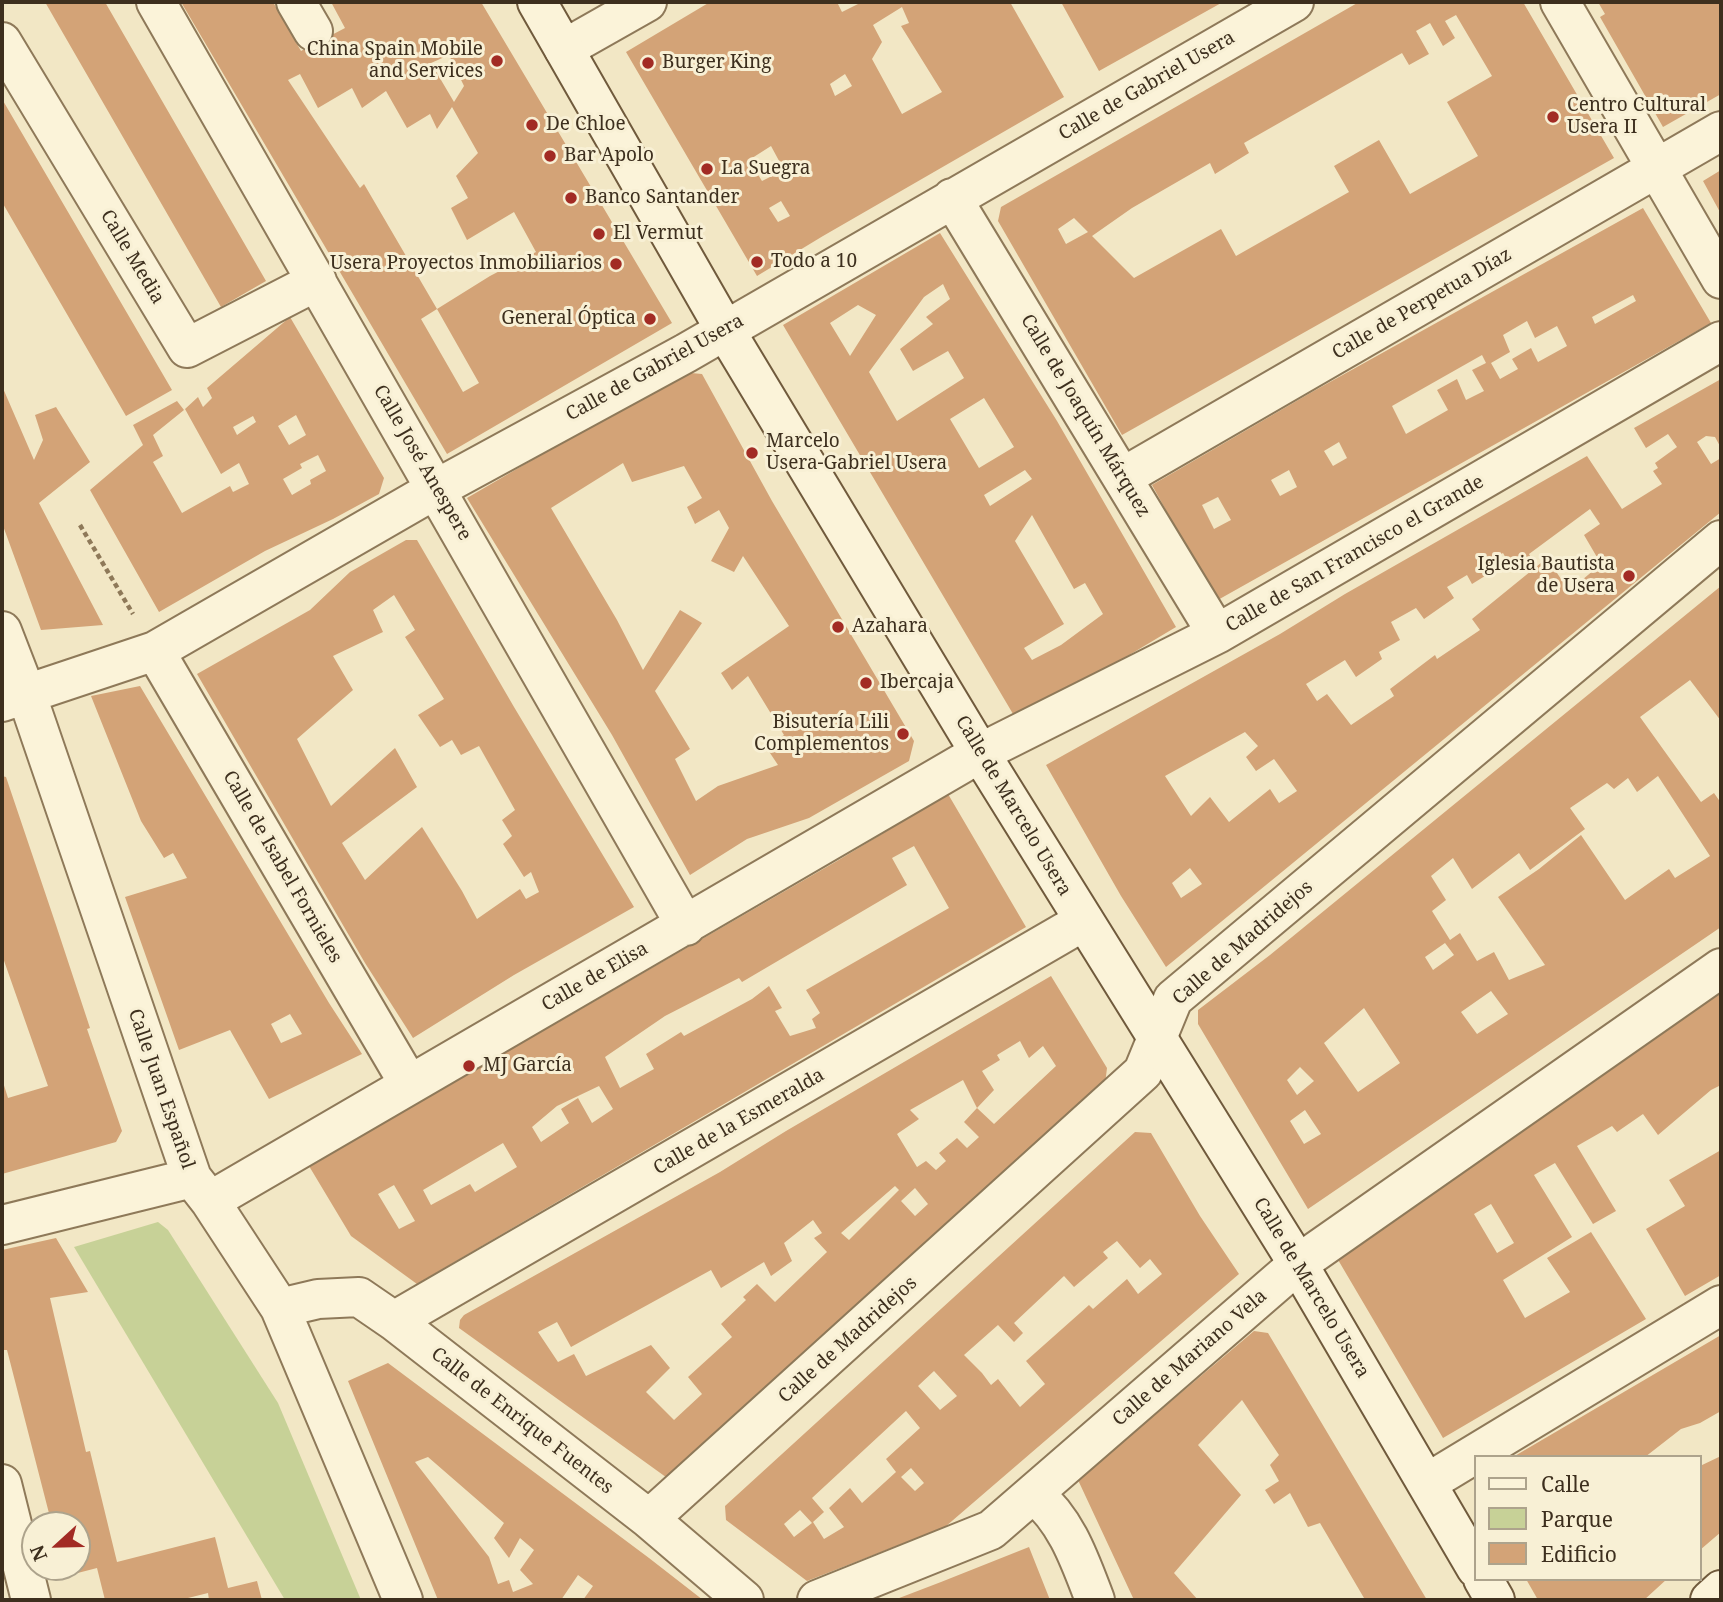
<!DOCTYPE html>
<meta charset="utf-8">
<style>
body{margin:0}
#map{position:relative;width:1723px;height:1602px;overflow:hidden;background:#f2e7c5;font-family:"Noto Serif",serif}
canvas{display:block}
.frame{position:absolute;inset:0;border:4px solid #3d2f1e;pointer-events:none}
.legend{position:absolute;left:1474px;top:1455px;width:228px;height:126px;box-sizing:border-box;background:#f8f0d5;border:2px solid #ada38c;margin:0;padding:9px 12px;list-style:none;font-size:21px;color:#3d2f1e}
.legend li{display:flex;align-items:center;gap:14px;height:35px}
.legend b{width:35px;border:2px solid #ada38c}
.north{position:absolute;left:21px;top:1511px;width:70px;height:70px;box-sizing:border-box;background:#f8f0d5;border:2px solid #ada38c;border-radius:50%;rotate:248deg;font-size:19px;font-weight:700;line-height:28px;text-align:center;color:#3d2f1e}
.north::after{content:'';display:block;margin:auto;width:24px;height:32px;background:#a22b24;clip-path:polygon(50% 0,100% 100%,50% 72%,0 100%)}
</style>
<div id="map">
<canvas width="1723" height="1602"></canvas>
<div class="frame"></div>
<ul class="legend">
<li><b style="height:9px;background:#fbf3d9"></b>Calle</li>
<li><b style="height:19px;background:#c7d197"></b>Parque</li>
<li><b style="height:19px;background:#d3a377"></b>Edificio</li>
</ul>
<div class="north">N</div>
</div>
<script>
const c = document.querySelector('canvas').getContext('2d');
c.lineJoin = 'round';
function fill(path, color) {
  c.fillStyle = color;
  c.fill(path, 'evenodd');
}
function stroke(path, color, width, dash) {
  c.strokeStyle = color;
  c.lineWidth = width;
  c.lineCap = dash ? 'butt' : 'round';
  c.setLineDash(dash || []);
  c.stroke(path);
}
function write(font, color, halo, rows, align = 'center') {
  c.font = font + ' "Noto Serif",serif';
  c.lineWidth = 6;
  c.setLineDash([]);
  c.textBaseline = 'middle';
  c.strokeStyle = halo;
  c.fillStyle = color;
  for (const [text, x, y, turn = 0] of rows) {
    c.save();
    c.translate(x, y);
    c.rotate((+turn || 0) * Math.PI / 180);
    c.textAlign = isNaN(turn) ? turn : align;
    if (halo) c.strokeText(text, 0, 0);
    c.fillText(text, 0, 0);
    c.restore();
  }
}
const green = new Path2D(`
 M158,1222L168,1230L278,1403L361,1600H285L74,1247Z`);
const building = new Path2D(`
 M45,2H105L266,281L221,307Z
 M181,2H273L301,51L345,28L331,2H481L672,323L447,454ZM449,55L464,86L454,102L431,63ZM300,74L318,108L352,88L362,108L386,91L407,128L430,114L437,129L452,107L478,153L456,176L468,198L451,208L467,240L514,212L536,252L490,276L437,309L479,383L463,392L421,319L437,309L364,184L360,188L288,80Z
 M710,2H837L842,12L858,4L857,2H1010L1064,97L823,236L757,276L626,52ZM902,7L909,23L901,26L942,92L902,114L872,59L882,42L873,25ZM845,74L852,86L835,96L830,84ZM771,146L784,170L762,181L749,160ZM781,201L790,216L778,222L769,208Z
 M1061,2H1223L1099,71Z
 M1359,2H1523L1614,158L1122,435L998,221L1001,207ZM1456,15L1492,76L1447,102L1478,156L1410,194L1379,140L1334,166L1349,192L1236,256L1221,229L1134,278L1092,236L1132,208L1210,163L1215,174L1249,153L1244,143L1402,53L1409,65L1429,54L1416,31L1430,23L1443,46L1455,38L1445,21ZM1074,218L1088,232L1066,244L1058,229Z
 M1598,2H1721V94L1663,127L1600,17L1605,14Z
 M2,99L172,390L126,416L2,202Z
 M1721,170V214L1703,181Z
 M1643,208L1711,323L1216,601L1152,485L1312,392ZM1633,295L1636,301L1595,324L1592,317ZM1527,321L1535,338L1557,326L1567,346L1538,362L1531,348L1512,359L1518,369L1500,379L1491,363L1510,352L1503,335ZM1482,355L1486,363L1472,370L1484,391L1466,400L1457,379L1437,390L1448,410L1406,434L1392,406ZM1339,442L1347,458L1333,466L1324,451ZM1289,470L1297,487L1280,496L1271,480ZM1218,497L1231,520L1214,529L1202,505Z
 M940,233L1057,421L1176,627L1084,682L1016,719L783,325ZM943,284L950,299L926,317L933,324L900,349L913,371L948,351L964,378L897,421L869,372L924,297ZM858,305L876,315L850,356L830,323ZM984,398L1014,447L979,468L950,419ZM1025,470L1032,479L990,506L984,495ZM1032,515L1074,589L1085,583L1103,614L1061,645L1032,660L1024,648L1064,624L1015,541Z
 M290,317L384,478L379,494L333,519L265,551L159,612L90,490L143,445L133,425L177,401L184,410L153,435L163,456L153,462L182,513L230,486L233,492L249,484L239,463L221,474L185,409L198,397L203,407L212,398L207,388ZM296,415L306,435L289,445L278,426ZM253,416L256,422L237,435L233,427ZM318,455L326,471L310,480L311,484L292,495L283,479L302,468L300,464Z
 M691,373L702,374L772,501L914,741L909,761L809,818L747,839L690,875L612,735L467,498L678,375ZM623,463L632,482L684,466L702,498L687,507L695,524L719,510L729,528L711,561L734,572L743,556L789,626L721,673L732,690L748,676L784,735L766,747L778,765L718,786L696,801L675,759L690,749L655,691L702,623L680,610L643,670L617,620L551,508Z
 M1721,379V448L1715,437L1706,436L1697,442L1711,464L1721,458V512L1166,967L1121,896L1046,765L1280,634L1345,594L1587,456L1622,509L1662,484L1653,471L1658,468L1655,463L1677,447L1668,434L1646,448L1634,428ZM1590,509L1600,524L1584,535L1601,564L1569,591L1547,558L1472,619L1480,630L1437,659L1435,655L1390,689L1394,696L1351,725L1327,694L1317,701L1306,684L1345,660L1356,677L1382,659L1379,652L1400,640L1391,622L1416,608L1424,619L1454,598L1447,587L1467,575L1472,584L1498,568L1493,559L1503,553L1512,569L1531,558L1529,554ZM1245,732L1258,746L1246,757L1256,771L1274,759L1297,791L1279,803L1270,789L1229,822L1210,797L1191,816L1165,776ZM1190,868L1202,884L1181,898L1172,883Z
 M2,386L34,460L43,440L35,415L56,407L90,462L39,503L103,625L41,630L2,523Z
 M406,540H417L514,707L634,907L514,975L413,1038L365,963L197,674L310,610L350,572ZM394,595L415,630L405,637L444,699L418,715L440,747L452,740L461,755L479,746L515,810L502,820L512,836L503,844L524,877L531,872L539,892L526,899L520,889L477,919L462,891L422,827L365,880L342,843L417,787L395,748L331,806L297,739L353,690L333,656L383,632L373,610Z
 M1721,586V721L1690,680L1640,717L1701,802L1714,793L1721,803V927L1308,1209L1198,1024V1010L1270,955ZM1658,776L1710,856L1675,878L1669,869L1625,900L1581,835L1539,869L1498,897L1545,965L1509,980L1494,952L1477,961L1460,933L1450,940L1432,911L1446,900L1431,876L1453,858L1472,889L1519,853L1530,870L1585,829L1570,808L1607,783L1614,789L1628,778L1637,792ZM1445,943L1454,955L1433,970L1425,957ZM1491,991L1508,1014L1477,1034L1461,1012ZM1364,1008L1400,1063L1358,1092L1324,1043ZM1300,1067L1314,1081L1297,1095L1287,1080ZM1305,1110L1321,1134L1304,1144L1290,1121Z
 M140,686L329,1003L362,1054L269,1099L230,1030L179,1050L125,897L187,878L173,853L164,858L141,821L91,696ZM290,1014L302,1034L281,1043L271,1024Z
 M2,776L6,777L56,925L90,1028L87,1029L122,1131L116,1142L2,1174V1079L8,1098L48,1086L2,955Z
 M948,794L1026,927L417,1284L351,1236L309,1166L837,861ZM914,846L949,908L806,990L820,1013L812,1019L816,1028L790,1036L775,1011L782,1008L769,986L752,999L684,1036L681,1032L646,1054L654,1069L620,1088L605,1057L665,1016L739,978L742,982L907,885L892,858ZM599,1086L613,1109L592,1123L578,1098L561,1109L569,1123L541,1142L532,1127L557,1106ZM503,1143L517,1167L475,1192L470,1184L431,1205L423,1190ZM394,1185L415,1221L399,1229L378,1194Z
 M1051,976L1107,1068L1105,1084L670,1480L459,1328L460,1320L464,1315L720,1172L786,1131ZM1020,1041L1029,1058L1043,1046L1056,1066L994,1124L977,1108L964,1122L979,1137L967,1148L957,1138L939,1153L946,1161L936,1170L926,1161L917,1167L897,1134L919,1119L910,1110L963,1080L977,1108L994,1090L982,1071L1000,1060L997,1055ZM895,1186L899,1190L849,1240L841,1233ZM915,1188L928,1204L915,1216L901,1201ZM813,1220L822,1233L814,1238L827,1252L775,1302L757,1284L743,1297L746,1300L721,1324L732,1337L688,1377L702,1394L674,1420L646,1392L670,1368L651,1345L586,1376L574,1354L558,1362L538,1332L557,1322L571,1347L711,1270L721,1288L764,1262L771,1276L792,1261L784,1243Z
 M1721,991V1085L1711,1090L1658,1135L1643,1114L1617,1132L1612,1126L1577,1146L1616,1211L1593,1224L1555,1163L1534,1175L1572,1237L1503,1280L1525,1318L1570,1292L1547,1258L1591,1232L1646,1319L1443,1438L1334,1253ZM1491,1204L1514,1243L1497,1253L1474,1214Z
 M1135,1132L1151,1133L1200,1216L1239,1274L945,1527L807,1581L726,1520L725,1506ZM1117,1241L1140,1268L1150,1259L1162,1274L1138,1294L1127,1279L1093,1309L1089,1305L1026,1361L1045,1384L1020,1407L998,1379L991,1385L982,1373L964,1355L998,1325L1014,1342L1023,1333L1014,1323L1064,1276L1074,1287L1108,1258L1103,1252ZM934,1371L957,1396L940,1410L918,1386ZM906,1411L920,1428L886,1459L896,1472L862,1503L850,1488L829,1508L844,1527L824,1539L813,1522L824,1512L812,1498ZM911,1468L924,1483L915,1491L901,1477ZM800,1510L812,1523L794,1537L784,1524Z
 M1721,1150V1275L1685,1296L1646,1229L1685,1206L1669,1180Z
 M56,1238L88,1292L50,1298L86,1452L90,1451L117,1562L215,1537L228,1588L257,1581L262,1600H209L208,1593L180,1600H105L97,1568L66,1576L63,1567H77V1525H52L7,1350H2V1250Z
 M1254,1331L1268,1333L1427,1600H1360L1364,1598L1320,1523L1308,1527L1290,1493L1274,1504L1265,1490L1279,1481L1270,1465L1279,1455L1242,1400L1198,1445L1241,1495L1174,1573L1198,1600H1134L1078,1480Z
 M1721,1335V1411L1700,1423L1681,1429L1645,1457H1513Z
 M388,1363L649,1558L703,1600H583L593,1586L578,1575L561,1600H438L348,1381ZM428,1457L504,1523L494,1538L509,1558L520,1538L534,1550L520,1570L533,1584L513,1592L509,1580L498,1584L489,1557L415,1462Z
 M1721,1456V1532L1700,1550V1466Z
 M1029,1547L1050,1600H894L941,1582Z
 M1526,1579H1667L1644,1600H1538Z`);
const path = new Path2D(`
 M80,525L133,614`);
const street = new Path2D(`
 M156,2L686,926
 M296,2L313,31
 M1560,2L1721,279
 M2,42L187,348L317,281
 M564,49L647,2
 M952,198L1217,634
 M1123,477L1721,131
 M2,631L26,693L192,1178L210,1201L280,1308L403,1600
 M155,651L409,1084
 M2,702L155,651L436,489L686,353L1294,2
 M210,1201L980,753L1217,634L1721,341
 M2,1225L192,1178
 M280,1308L318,1299L359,1297L394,1321L649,1519L744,1600
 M394,1321L1084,921
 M1427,1483L1721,1305
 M2,1484L31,1600
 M1034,1494C1067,1521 1080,1561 1095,1600
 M649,1519L1143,1072L1173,999L1721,540
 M817,1600L991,1530L1298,1264L1721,968`);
const secondary = new Path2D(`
 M537,2L725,330L980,753L1298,1264L1476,1568
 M1483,1579L1495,1600
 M1710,1600L1721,1590`);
const markers = [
 [497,61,7,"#a22b24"],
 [648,63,7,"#a22b24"],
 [1553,117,7,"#a22b24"],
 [532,125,7,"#a22b24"],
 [550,156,7,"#a22b24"],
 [707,169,7,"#a22b24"],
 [571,198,7,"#a22b24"],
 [599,234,7,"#a22b24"],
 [757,262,7,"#a22b24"],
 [616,264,7,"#a22b24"],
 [650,319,7,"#a22b24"],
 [752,453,7,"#a22b24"],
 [1629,576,7,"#a22b24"],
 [838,627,7,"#a22b24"],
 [866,683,7,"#a22b24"],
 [903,734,7,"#a22b24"],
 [469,1066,7,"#a22b24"]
];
const poiNames = [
 ["China Spain Mobile",483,50,"right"],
 ["and Services",483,72,"right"],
 ["Burger King",662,63],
 ["Centro Cultural",1567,106],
 ["Usera II",1567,128],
 ["De Chloe",546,125],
 ["Bar Apolo",564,156],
 ["La Suegra",721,169],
 ["Banco Santander",585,198],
 ["El Vermut",613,234],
 ["Todo a 10",771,262],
 ["Usera Proyectos Inmobiliarios",602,264,"right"],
 ["General Óptica",636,319,"right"],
 ["Marcelo",766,442],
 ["Usera-Gabriel Usera",766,464],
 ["Iglesia Bautista",1615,565,"right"],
 ["de Usera",1615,587,"right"],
 ["Azahara",852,627],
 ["Ibercaja",880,683],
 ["Bisutería Lili",889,723,"right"],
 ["Complementos",889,745,"right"],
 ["MJ García",483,1066]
];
const streetNames = [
 ["Calle de Gabriel Usera",1147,86,-30],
 ["Calle Media",132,257,59],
 ["Calle de Perpetua Díaz",1422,304,-30],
 ["Calle de Gabriel Usera",655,368,-29],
 ["Calle de Joaquín Márquez",1085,416,59],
 ["Calle José Anespere",422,463,60],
 ["Calle de San Francisco el Grande",1355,554,-30],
 ["Calle de Marcelo Usera",1013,806,59],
 ["Calle de Isabel Fornieles",282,867,60],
 ["Calle de Madridejos",1243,943,-41],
 ["Calle de Elisa",595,977,-30],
 ["Calle Juan Español",161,1089,71],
 ["Calle de la Esmeralda",739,1122,-30],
 ["Calle de Marcelo Usera",1311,1288,59],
 ["Calle de Madridejos",848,1340,-42],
 ["Calle de Mariano Vela",1190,1358,-41],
 ["Calle de Enrique Fuentes",522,1421,38]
];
fill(green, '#c7d197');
fill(building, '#d3a377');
stroke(street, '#8e7959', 42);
stroke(secondary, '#705a3c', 42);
stroke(path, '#8e7959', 4.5, [5, 3.5]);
stroke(street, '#fbf3d9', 38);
stroke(secondary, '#fbf3d9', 38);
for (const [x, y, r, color] of markers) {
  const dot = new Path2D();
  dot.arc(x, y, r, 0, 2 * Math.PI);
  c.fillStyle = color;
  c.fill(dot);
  stroke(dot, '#f8f0d5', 2.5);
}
write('19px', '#3d2f1e', '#f8f0d5', poiNames, 'left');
write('19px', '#3d2f1e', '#f8f0d5', streetNames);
</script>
